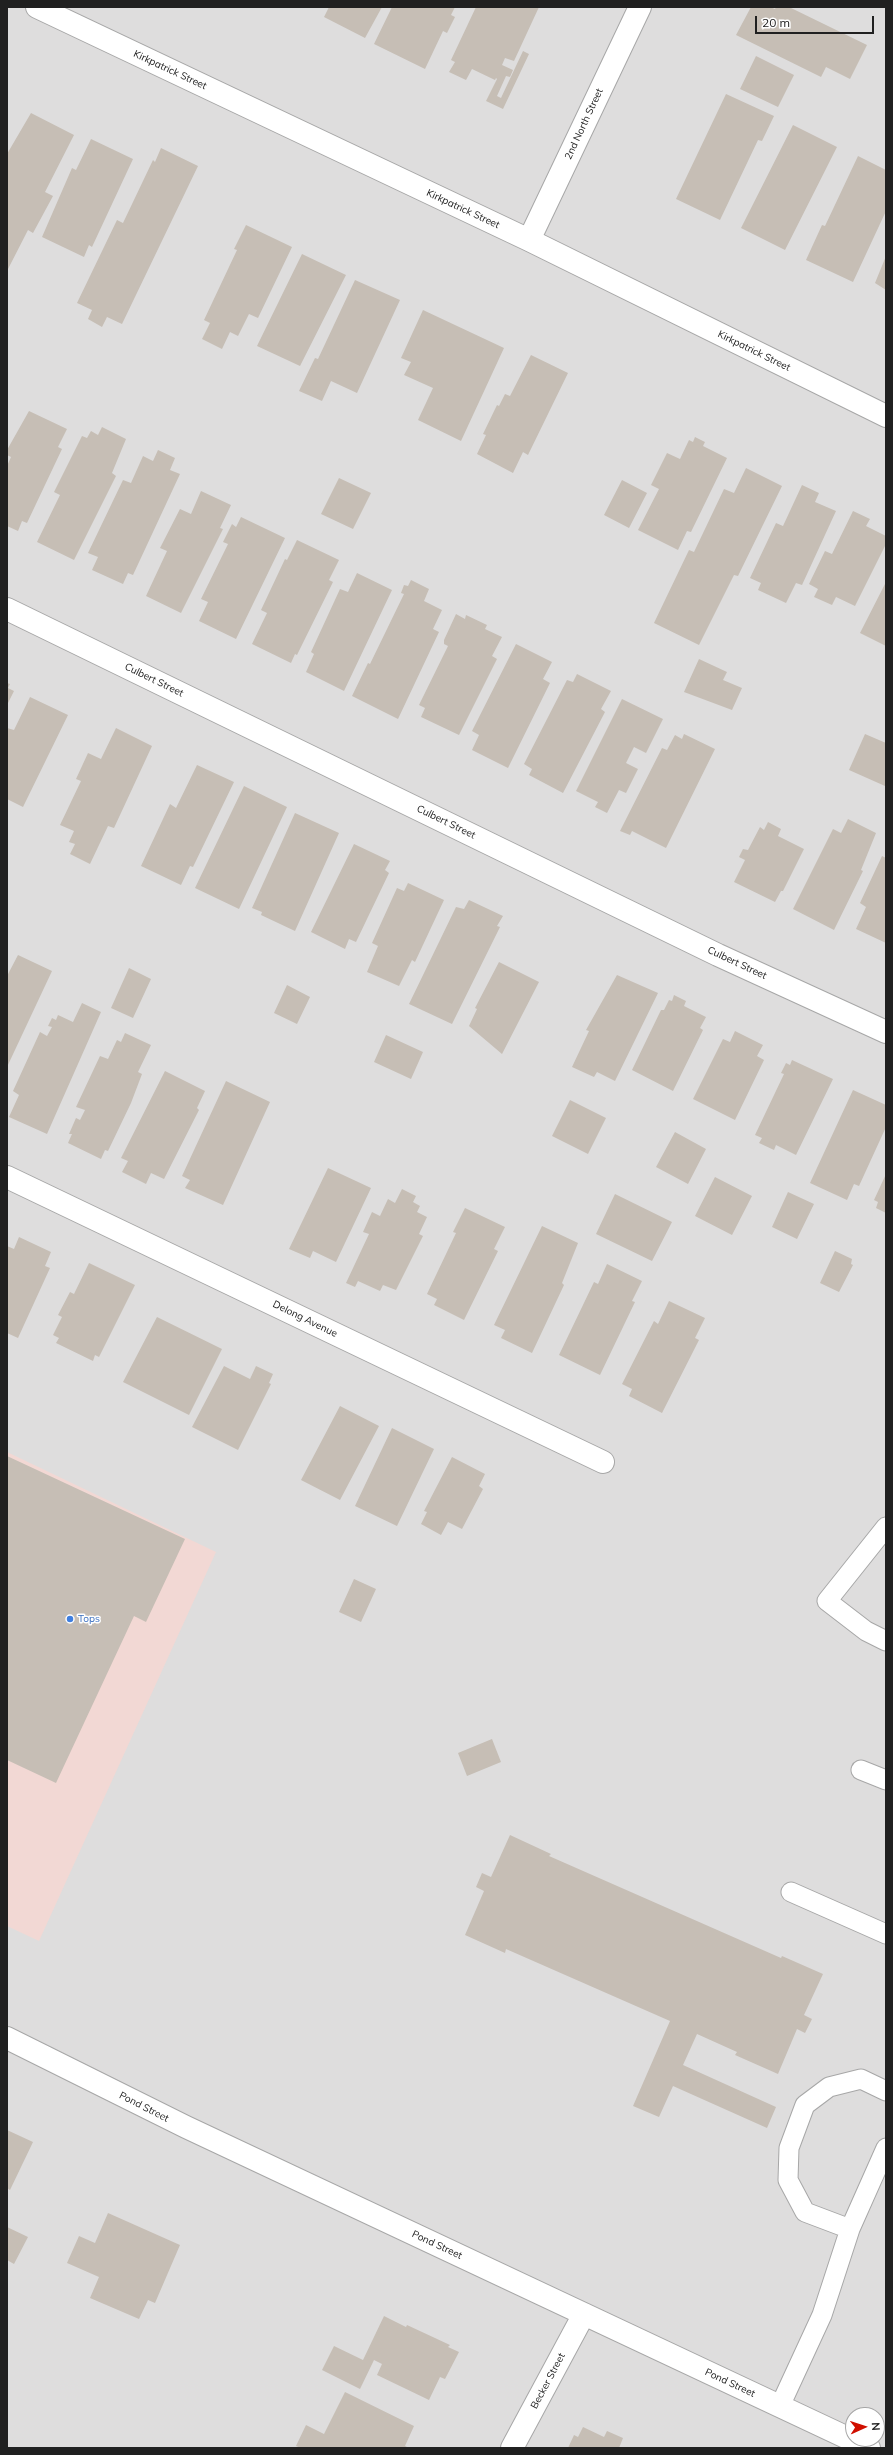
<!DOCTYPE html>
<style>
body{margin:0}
#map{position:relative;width:893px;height:2455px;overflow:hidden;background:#f1eee6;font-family:Mulish,sans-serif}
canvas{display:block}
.frame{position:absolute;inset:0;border:8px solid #202020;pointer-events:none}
.north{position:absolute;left:845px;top:2407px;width:40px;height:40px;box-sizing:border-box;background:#fff;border:1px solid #a6a6a6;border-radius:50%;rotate:87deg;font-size:11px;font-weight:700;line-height:16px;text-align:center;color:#202020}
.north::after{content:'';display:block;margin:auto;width:14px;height:18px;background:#d00f00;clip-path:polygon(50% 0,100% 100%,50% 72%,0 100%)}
.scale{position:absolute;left:755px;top:16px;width:119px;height:18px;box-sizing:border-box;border:2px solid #202020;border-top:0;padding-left:5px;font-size:12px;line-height:14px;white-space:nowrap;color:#202020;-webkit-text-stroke:3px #fff;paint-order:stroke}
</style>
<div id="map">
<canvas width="893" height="2455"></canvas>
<div class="frame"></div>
<div class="north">N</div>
<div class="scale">20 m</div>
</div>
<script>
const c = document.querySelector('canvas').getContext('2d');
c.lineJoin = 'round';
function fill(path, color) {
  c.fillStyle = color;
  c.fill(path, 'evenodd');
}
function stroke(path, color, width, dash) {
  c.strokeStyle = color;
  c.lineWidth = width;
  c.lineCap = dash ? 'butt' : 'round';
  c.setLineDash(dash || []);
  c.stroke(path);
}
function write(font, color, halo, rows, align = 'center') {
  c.font = font + ' Mulish,sans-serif';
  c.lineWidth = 3;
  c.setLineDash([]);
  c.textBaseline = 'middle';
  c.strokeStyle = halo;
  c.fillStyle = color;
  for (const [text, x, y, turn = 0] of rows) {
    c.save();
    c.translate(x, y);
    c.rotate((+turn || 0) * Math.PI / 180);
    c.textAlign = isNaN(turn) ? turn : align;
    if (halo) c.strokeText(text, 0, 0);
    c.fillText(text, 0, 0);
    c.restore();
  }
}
const residential = new Path2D(`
 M7,7H886V2448H7ZM853,2415H877V2439H853Z`);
const commercial = new Path2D(`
 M7,1452L216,1552L39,1941L7,1926Z`);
const building = new Path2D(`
 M329,7H382L365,38L324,17Z
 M392,7H455L451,15L455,17L447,33L443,31L425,69L374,44Z
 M476,7H539L514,61L505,58L502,65L513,70L510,77L506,76L497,96L501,98L523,51L529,54L503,109L486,101L497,79L496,78L495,80L472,69L466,80L449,72L455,62L451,60Z
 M751,7H770L775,9L776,7H789L867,45L850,79L826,67L821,77L736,35Z
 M756,56L794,75L778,107L740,89Z
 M726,94L774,116L762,141L758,140L720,220L676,199Z
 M31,113L74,135L45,192L53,196L33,233L28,230L7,271V154Z
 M793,125L837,147L785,250L741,228Z
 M91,139L133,159L92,247L89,245L84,257L42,237L72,168L76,170Z
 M161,148L198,166L122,324L107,317L102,327L88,319L92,310L77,303L117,220L123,223L153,160L155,162Z
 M858,156L886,170V211L853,282L806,260L822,225L825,226Z
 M246,225L292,247L258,318L249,314L238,336L230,332L222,349L202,339L210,323L204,320L237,250L234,249Z
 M302,254L346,275L300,366L257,346Z
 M886,256V290L875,283Z
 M355,280L400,300L357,393L331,381L322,401L299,391L315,358L318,359Z
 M423,310L504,348L461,441L418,420L433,388L404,375L411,362L401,358Z
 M531,355L568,373L528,455L523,452L513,473L477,454L486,435L483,434L497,405L499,406L505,394L510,396Z
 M29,411L67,429L58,447L62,449L27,523L22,521L18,531L7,526V466L11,457L7,455V450Z
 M102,427L126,439L112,473L116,476L74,560L37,542L60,495L54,492L82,436L87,438L91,431L98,435Z
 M695,437L705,442L703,446L727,458L691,532L687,531L678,550L638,530L659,489L651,485L667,453L680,459L689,440L693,442Z
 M158,450L175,458L170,470L180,474L133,575L128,573L123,584L92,570L98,557L88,553L123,480L131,483L143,456L153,461Z
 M746,468L782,486L738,576L734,575L699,645L654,623L689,550L694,552L724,489L734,493Z
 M339,478L371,493L353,529L321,514Z
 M622,480L647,493L629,528L604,515Z
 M802,485L819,493L815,502L836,511L802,585L796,583L786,603L758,590L761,583L750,578L776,523L783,526Z
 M201,491L231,505L220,528L223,529L181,613L146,596L167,551L160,548L180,509L191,514Z
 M853,511L870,519L866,526L886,536V544L855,606L836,597L832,605L814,597L818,589L809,584L825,551L832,554Z
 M241,517L285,538L236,639L199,621L208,602L201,599L228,544L223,542L232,524L236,527Z
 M297,540L339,560L329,580L333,582L297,655L295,654L291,663L252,644L267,613L261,610L285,559L287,560Z
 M357,573L392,590L344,691L306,672L314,654L311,652L340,589L348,592Z
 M411,580L429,589L424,601L442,610L433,629L439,632L398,719L352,696L368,663L370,664L404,594L401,593L404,585L408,586Z
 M886,582V646L860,633Z
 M456,614L465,619L466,615L487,625L485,629L502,637L492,656L497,659L459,735L421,717L425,708L419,705L448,646L444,644V640Z
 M516,644L552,662L543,679L550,683L508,768L472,750L479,735L472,731Z
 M699,659L727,672L723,680L742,688L732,710L684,692Z
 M577,674L611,691L601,709L605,712L563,793L529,775L532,769L524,764L567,680L573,682Z
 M7,683L10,684L8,688L14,691L7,705Z
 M30,697L68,715L23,807L7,799V728L14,730Z
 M622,699L663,719L646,753L634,747L626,763L638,769L626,793L619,790L607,813L595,807L598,802L576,791Z
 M116,728L152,746L114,828L108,826L90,864L70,854L75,844L69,842L74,831L60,825L81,781L76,779L88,753L101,759Z
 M684,734L715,749L666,848L632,831L630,835L620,831L662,748L667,750L675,735L682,739Z
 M865,734L886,743L885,786L849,770Z
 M197,765L234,782L193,867L190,866L181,885L141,866L170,804L176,808Z
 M244,786L287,807L239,909L195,888Z
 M295,813L339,833L295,931L261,915L262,912L252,908Z
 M848,819L876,833L861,870L863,871L834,930L793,909L833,829L841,833Z
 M768,822L781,829L778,836L804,849L783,891H781L775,902L734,882L745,860L739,857L743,849L748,850L760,827L764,830Z
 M354,844L390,861L385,870L389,873L356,942L349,939L345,949L311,932Z
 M882,856L886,858V943L856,929L866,907L860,903Z
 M408,883L444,900L415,962L412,960L399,986L367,972L378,946L372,943L397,888L404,891Z
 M469,900L503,916L497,926L500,927L452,1024L409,1004L456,907L464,909Z
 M18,955L52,971L7,1067V976Z
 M499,962L539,982L502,1054L469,1026L477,1009L475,1008Z
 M129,968L151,979L133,1018L111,1008Z
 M617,975L658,993L615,1081L597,1072L594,1077L572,1067L589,1031L586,1030Z
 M287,985L310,997L297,1024L274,1013Z
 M674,995L686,1001L684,1006L706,1017L700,1028L703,1030L673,1091L632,1070L661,1010H664L669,1000L672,1001Z
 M82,1003L101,1012L47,1134L9,1117L19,1095L13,1091L40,1032L47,1036L52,1027L48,1026L52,1018L56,1020L58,1015L73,1022Z
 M735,1031L763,1045L757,1056L764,1060L735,1120L693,1099L723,1039L730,1042Z
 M125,1033L151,1045L138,1072L142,1074L131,1103L108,1151L105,1150L101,1159L68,1143L72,1134H69L76,1118L80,1120L85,1110L76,1107L100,1056L108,1059L117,1040L121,1042Z
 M386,1035L423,1052L411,1079L374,1062Z
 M792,1060L833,1079L796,1155L776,1145L774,1150L759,1143L762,1138L755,1135L784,1074L781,1073L786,1063L790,1065Z
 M165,1071L205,1091L197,1108L199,1110L164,1179L151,1173L146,1184L122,1172L128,1161L121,1158Z
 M226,1081L270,1102L223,1205L185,1188L190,1180L182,1176Z
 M853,1090L886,1105V1127L859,1186L854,1184L847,1200L810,1183Z
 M570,1100L606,1118L588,1154L552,1136Z
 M675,1132L706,1149L688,1184L656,1167Z
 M328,1168L371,1188L336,1262L313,1251L310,1258L289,1249Z
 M886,1174V1213L876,1208L878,1202L874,1200Z
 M715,1177L752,1196L732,1235L695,1216Z
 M402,1189L416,1196L413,1202L420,1206L417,1212L427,1217L419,1234L423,1236L396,1290L383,1285L380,1291L358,1281L355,1287L346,1283L369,1234L363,1232L372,1212L380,1216L388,1199L395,1203Z
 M788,1192L814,1204L797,1239L772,1227Z
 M615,1194L672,1222L652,1261L596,1234Z
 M465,1208L505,1227L494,1249L498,1251L464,1320L434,1305L437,1299L427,1294L456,1233L453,1232Z
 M542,1226L578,1243L562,1283L564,1285L532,1353L501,1338L505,1330L494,1325Z
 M19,1237L51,1252L45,1266L50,1268L18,1338L7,1333V1246L14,1249Z
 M835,1251L852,1259L851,1264L853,1265L839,1292L820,1283Z
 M89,1263L135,1285L99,1357L95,1355L93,1361L56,1343L59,1338L53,1335L62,1317L58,1315L70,1292L74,1294Z
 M607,1264L642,1281L632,1301L635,1302L600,1375L559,1355L594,1282L598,1284Z
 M669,1301L705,1318L695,1338L699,1340L662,1413L629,1396L632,1389L622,1384L654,1321L658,1324Z
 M157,1317L222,1349L189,1415L123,1382Z
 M224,1366L250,1379L256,1366L273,1374L269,1383L271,1384L238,1450L192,1427Z
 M340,1406L379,1426L340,1500L301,1480Z
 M392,1428L434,1449L397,1526L355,1506Z
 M7,1456L185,1539L146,1622L134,1616L56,1783L7,1760Z
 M452,1457L485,1474L479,1486L483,1489L462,1529L448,1522L441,1535L421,1524L427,1512L424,1511Z
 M354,1579L376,1589L361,1622L339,1612Z
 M492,1739L501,1762L467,1776L458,1753Z
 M510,1835L551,1854L549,1856L781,1958L782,1956L823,1974L804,2015L812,2019L805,2033L797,2029L778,2074L735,2055L737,2052L697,2034L683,2065L776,2107L767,2128L673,2086L659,2117L633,2106L670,2021L506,1949L505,1953L465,1935L484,1891L476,1887L482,1873L491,1877Z
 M7,2130L33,2142L10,2190L7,2188Z
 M108,2213L180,2245L155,2303L148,2300L139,2319L90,2298L99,2277L67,2263L79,2236L95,2243Z
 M7,2227L28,2237L14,2264L7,2260Z
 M384,2316L406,2327L407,2325L450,2345L448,2347L459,2352L445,2379L440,2377L429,2400L377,2375L382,2364L374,2360L360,2389L322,2370L334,2346L363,2360Z
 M345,2392L414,2426L405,2446L409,2448H301L296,2446L306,2425L324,2434Z
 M583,2427L604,2437L607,2431L623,2438L619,2448H568L574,2435L578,2437Z`);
const lane = new Path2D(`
 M886,1527L827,1601L866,1631L886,1641
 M861,1770L886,1780
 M791,1892L886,1934
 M850,2229L805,2212L788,2180L789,2148L805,2105L829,2087L861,2079L886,2091
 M780,2406L822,2315L850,2229L886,2148`);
const street = new Path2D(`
 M37,7L529,240L886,416
 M529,240L640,7
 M7,609L718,955L886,1032
 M7,1177L603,1462
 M7,2038L186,2127L869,2448
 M512,2448L584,2314`);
const markers = [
 [70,1619,4,"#3f7fe0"]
];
const streetNames = [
 ["Kirkpatrick Street",170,70,25],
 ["2nd North Street",584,124,-65],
 ["Kirkpatrick Street",463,209,25],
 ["Kirkpatrick Street",754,351,26],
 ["Culbert Street",154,680,26],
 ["Culbert Street",446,822,26],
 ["Culbert Street",737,963,25],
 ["Delong Avenue",305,1319,26],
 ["Pond Street",144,2107,27],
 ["Pond Street",437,2245,25],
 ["Becker Street",548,2381,-62],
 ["Pond Street",730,2383,25]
];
const shopNames = [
 ["Tops",78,1619]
];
fill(residential, '#dedddd');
fill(commercial, '#f2d8d4');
fill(building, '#c6beb5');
stroke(lane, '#a7a7a7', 21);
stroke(street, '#a7a7a7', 24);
stroke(lane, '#fff', 19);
stroke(street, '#fff', 22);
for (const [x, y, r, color] of markers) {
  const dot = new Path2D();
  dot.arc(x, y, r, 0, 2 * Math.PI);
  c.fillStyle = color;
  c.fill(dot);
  stroke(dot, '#fff', 1.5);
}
write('10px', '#202020', '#fff', streetNames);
write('10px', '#366cbe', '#fff', shopNames, 'left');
</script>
